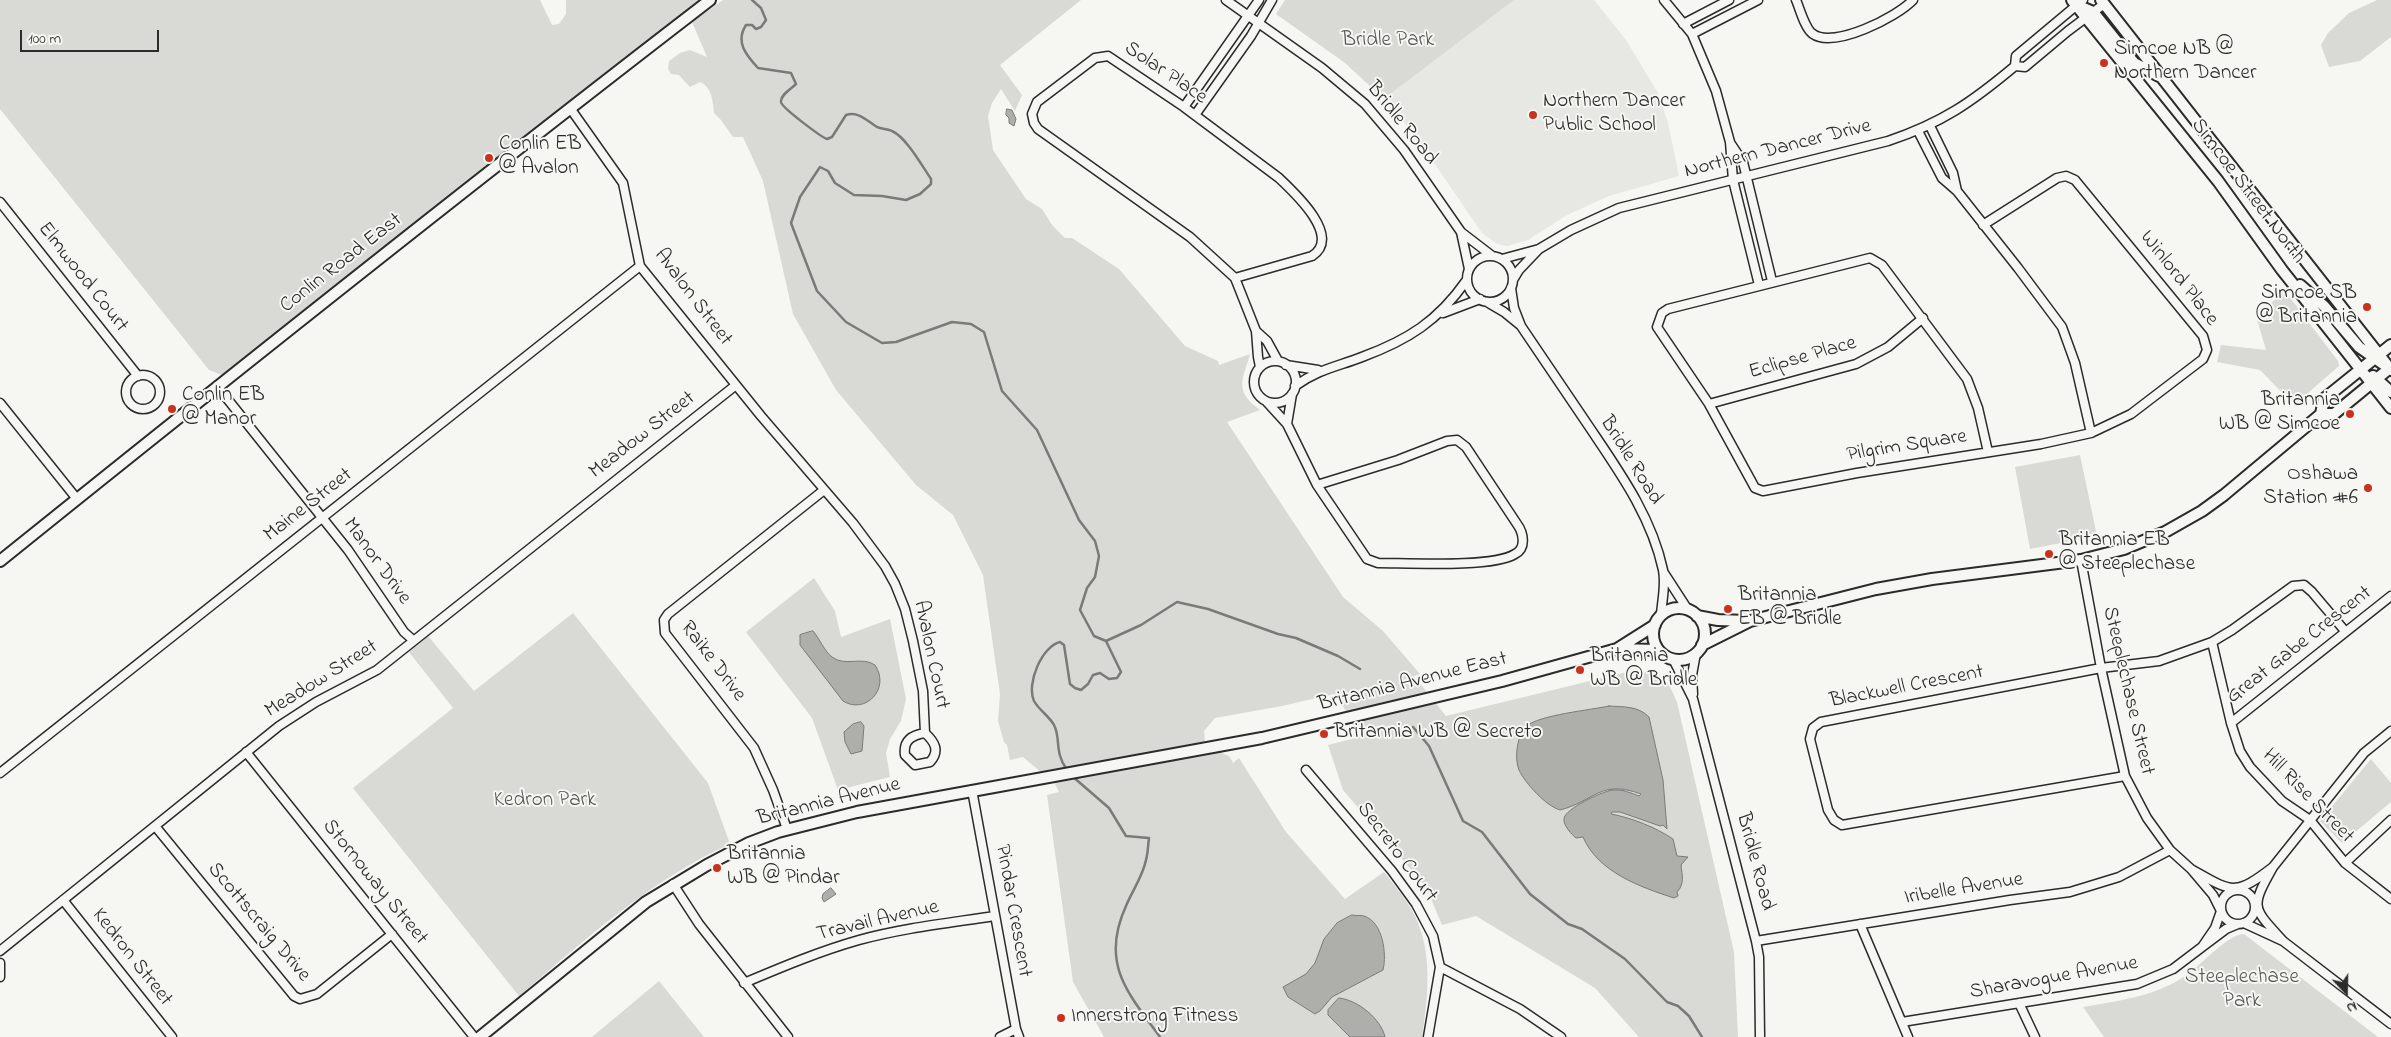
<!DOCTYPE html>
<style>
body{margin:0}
#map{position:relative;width:2391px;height:1037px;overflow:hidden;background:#f6f6f2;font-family:"Indie Flower",sans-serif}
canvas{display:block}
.north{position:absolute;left:2321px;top:967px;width:50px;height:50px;-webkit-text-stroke:4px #f6f6f2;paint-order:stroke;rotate:159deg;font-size:14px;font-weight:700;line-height:20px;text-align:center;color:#2b2b2b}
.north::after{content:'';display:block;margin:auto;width:18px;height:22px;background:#2b2b2b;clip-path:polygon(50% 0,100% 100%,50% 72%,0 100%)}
.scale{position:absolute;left:20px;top:30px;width:139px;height:22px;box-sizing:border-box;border:2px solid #2b2b2b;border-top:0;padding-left:6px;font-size:15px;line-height:18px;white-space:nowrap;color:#2b2b2b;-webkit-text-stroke:4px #f6f6f2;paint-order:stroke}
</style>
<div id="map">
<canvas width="2391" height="1037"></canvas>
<div class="north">N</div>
<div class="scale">100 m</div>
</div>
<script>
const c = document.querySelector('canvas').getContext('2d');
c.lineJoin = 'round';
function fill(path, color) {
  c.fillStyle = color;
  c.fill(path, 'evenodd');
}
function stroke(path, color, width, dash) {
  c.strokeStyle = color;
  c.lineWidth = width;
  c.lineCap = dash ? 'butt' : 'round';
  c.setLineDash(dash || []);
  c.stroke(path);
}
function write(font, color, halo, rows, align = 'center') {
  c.font = font + ' "Indie Flower",sans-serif';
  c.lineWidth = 4;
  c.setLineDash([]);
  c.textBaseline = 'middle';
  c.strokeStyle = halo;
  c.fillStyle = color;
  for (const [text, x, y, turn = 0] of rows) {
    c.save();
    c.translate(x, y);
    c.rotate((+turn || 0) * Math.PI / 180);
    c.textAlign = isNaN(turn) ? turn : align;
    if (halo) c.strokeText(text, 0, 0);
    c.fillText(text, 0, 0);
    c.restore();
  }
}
const built = new Path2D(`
 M1514,0H1594L1626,40L1658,93L1668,123L1679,176L1609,196L1567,215L1528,240L1507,246L1497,244L1482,233L1415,135L1384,99Z`);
const green = new Path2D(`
 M0,0H540L552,25L559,24L566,14V0H699L673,26L227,377L209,370L0,109Z
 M723,0H1081L1000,65L1022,95L1015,111L1001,89L992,103L988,116L993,150L1026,199L1042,209L1052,225L1065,238H1072L1119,269L1185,346L1218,361L1219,365L1250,354C1243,380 1233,390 1260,410L1227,422L1343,597L1383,631L1420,674L1414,676L1446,716L1631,671C1661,673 1665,673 1677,702L1734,952L1738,1037H1639L1595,988L1476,916L1442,925L1426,887L1343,790L1328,745L1364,736L1334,694L1282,706L1215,718L1204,731L1205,744L1230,757L1233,763L1239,758L1286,832L1345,899L1384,872C1395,886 1407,900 1415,916C1433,953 1428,997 1422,1037H1104L1073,982L1047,795L1059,792L1055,784L1023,757L1010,760L1007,745L1004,742L998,721L1000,694L983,575L953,515L916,485L836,390L793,314L763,181L743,137H733L721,120L714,113C713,102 712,87 700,82L690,87L679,75L671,74L668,69L669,61L680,53L690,50L707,57L692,22Z
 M1285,0H1514L1384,99L1345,63L1276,14Z
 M2377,0H2391V37L2360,61L2329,67L2321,45L2328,33L2349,13Z
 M2285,291L2338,361L2339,366L2301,399L2296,407L2260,370L2217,362L2221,345L2266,350L2256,316Z
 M2080,455L2097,536L2030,549L2015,467Z
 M814,578L835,611L841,637L890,619L906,699L901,721L890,739L886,753L890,777L838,790L812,718L746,632Z
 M573,613L708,783L730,844C649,881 585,940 519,996L353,788L453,708L409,652L428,636L474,691Z
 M2371,759L2391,783V802L2342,843L2320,821Z
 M2244,934L2378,1037H2104L2083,1007C2117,1001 2152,997 2182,978C2199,968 2227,934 2244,934Z
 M659,981L704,1037H592Z`);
const water = new Path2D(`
 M1007,109L1012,110L1016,119L1014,126L1009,123V118L1006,115Z
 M813,631C820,639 824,651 832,657C845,667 862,656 875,665C891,689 865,715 843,701L800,645V635Z
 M1609,706C1625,707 1638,706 1649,717L1663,780L1667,829L1663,825L1660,826L1620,812H1612L1611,814C1632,818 1655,827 1673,839L1677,856L1688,857L1681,865C1682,875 1685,884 1677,892L1678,896L1674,898C1640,887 1598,872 1583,837L1576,838C1572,835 1563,825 1564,819C1564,809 1603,791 1613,790C1622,789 1631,793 1639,796L1641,794C1600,779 1595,801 1560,810C1546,806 1525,783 1519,770C1514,758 1517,734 1527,726C1539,715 1591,710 1609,706Z
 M861,722L864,726L862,751L851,754L845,742L844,732L853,724Z
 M831,888L836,894L824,902L822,898L823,894Z
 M1352,915C1356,916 1361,915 1364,916C1383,922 1387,954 1383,970L1332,997L1320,1011L1315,1014L1288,997L1283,987L1306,974L1315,963L1324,939L1337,923Z
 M1339,998C1358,1000 1381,1019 1385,1037H1350L1328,1015V1010Z`);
const stream = new Path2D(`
 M752,0L761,8L766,20L761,27L756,29L752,25H746C735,42 746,55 758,68L791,73L796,84C791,89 780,95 781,102C781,107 821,137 827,139L832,137L846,115C859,111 867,121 877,127C882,129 888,129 892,131C907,138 922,166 931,179V184L920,194L906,200L882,196L854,195L835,183L828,171L820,167L800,197L791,223L817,291L846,322L882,343L896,342L952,322L971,324L984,332L1002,391L1037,430L1079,520L1095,541L1099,556L1095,577L1087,588L1080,610L1094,636L1106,641L1121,672L1117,678L1109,679L1100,673L1093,675L1088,684L1081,690L1075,688L1070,684L1064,645L1060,642C1042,646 1026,684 1034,701C1039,710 1049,716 1054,725C1061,738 1054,752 1067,770
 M1106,641L1141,625L1177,602L1208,609L1278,634L1296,638L1338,656L1360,669
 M1413,727L1429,746L1463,821L1482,832L1530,894L1568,924L1582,929L1625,959L1667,1002L1678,1006L1689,1016L1702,1037
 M1072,776L1109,808L1126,836L1149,838C1148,845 1148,853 1146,860C1143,876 1132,891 1126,906C1100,963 1127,992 1160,1037`);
const street = new Path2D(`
 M1226,0L1322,68L1365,104L1404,150L1461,232L1491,255
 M1664,0L1692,34L1716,91L1730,142L1733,180L1759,285
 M1796,0C1800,9 1805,29 1813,34C1834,49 1897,17 1913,0
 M2083,0L2016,56L2015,66L2025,67L2068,31L2104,4
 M1683,24L1729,0
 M1692,34L1758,0
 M1184,107L1259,0
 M570,108L623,183L640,266L761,416L853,523L885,566L895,584L905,609L913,641L923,691L925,733C935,742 940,751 930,762L915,765L905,755C903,740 912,735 925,733
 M1195,115L1251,36L1272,0
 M1930,126L1953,173L1957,191
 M1918,131L1942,178L1957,191L2018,268L2062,327L2075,363L2091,433
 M1731,144L1743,162L1772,281
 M0,202L138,376
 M1983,225L2057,178L2066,176L2075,180L2203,336L2207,350L2203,359L2131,414L2091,433L2041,444L1857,473L1763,491L1755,488L1709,404L1657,327L1662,313L1668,309L1870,258L1882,265L1967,379L1978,408L1988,452
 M1461,232L1469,269
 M1467 279a23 23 0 1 1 46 0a23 23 0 1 1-46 0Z
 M1502,259L1539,249L1571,230L1619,208L1888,141C1942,123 1972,102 2015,66
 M1235,278L1190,237L1038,129L1034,123L1032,114L1037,102L1095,58L1108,56L1184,107L1279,178C1296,194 1342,237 1312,256L1235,278L1256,331L1258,357L1260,367
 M1513,280L1519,270L1539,249
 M1511,288L1514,308L1521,326C1545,361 1568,396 1592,431C1621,474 1652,518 1663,570C1666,585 1662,600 1661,615
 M1487,302L1504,312L1520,325
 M1443,313L1480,299
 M1256,331L1267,341L1278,361
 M1254 382a21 21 0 1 1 42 0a21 21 0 1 1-42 0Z
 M1286,365L1318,370
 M126 392a17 17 0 1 1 34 0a17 17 0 1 1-34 0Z
 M217,386L348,550L404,632L413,640
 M1295,386C1319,369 1336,367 1362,357C1408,340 1438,321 1466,281
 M1266,401L1287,424L1317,485L1367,559L1378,563C1407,563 1493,568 1515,554C1527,548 1523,532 1517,524L1466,447L1457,440L1447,441L1398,460L1317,485
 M0,403L77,499
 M1709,404L1856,364L1888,347L1923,318
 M1287,424L1292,394
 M2081,560L2101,668L2125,776L2147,818L2170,850L2191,869
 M1664,573L1688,610
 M2212,642L2231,723L2240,751L2250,767L2282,801L2310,820L2345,863L2391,899
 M1673,659L1693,699L1756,941L1759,957L1760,1037
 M1693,694L1692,675L1696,653
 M2231,723L2391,596
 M246,752L474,1037
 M1306,770L1392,871L1416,904L1433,936L1440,967L1428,1037
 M0,773L640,266
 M2125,776L1842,825L1834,820L1828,810L1810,739L1813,728L1821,722L2101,668L2159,661L2212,642L2232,630L2293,586L2304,585L2312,592L2345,631
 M972,790L1016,1029L1019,1037
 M155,826L294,996L300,999L317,994L392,934
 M787,829L773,790L754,748L665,633L664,620L668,614L824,490
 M2345,863L2391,820
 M2273,867L2364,753L2391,731
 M673,884L699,924L788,1037
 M2221 907a17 17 0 1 1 34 0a17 17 0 1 1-34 0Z
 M63,900L172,1037
 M1860,924L1908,1037
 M2238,924L2226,929L2202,947L2215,928L2221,911L2213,895L2191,869C2232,892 2234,897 2273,867C2250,908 2252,907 2283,941L2244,923
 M1756,941L2010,900L2070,892L2119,877L2170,850
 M2283,941L2391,1024
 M0,951L279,726L316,702L377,670L736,385
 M0,963V977
 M1440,967L1520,1009L1561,1037
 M744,983C782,967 820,951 859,940C903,928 949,923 994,916
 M2019,1003L2035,1037
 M1902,1022L2137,984L2173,969L2202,947
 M1000,1037L1016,1029`);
const secondary = new Path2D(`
 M2072,0L2218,181L2282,270L2391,408
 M2101,0L2391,370
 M2077,5L2093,12L2134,63L2159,76
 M2300,285L2324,306L2359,347L2383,364
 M2373,376L2391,392
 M2321,414L2324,399L2391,345
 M0,561C235,372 471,184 710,0
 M1653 634a26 26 0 1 1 52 0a26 26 0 1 1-52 0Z
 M1697,616L1718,620L1748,621
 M1702,645L1750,621L1876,589L1932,579L2081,560L2124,549L2165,532L2202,511L2224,495L2321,414H2334L2391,367
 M1617,649L1655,625
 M480,1037L646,902L707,865L749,843L778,832L857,812L1262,738L1502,681L1617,649L1658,650`);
const markers = [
 [2104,63,5,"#c8321e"],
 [1533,115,5,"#c8321e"],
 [489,158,5,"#c8321e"],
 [2367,307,5,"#c8321e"],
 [172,409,5,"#c8321e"],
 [2350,414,5,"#c8321e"],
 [2368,488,5,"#c8321e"],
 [2049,554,5,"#c8321e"],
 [1728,609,5,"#c8321e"],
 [1580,670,5,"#c8321e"],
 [1324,734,5,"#c8321e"],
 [717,868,5,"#c8321e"],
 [1061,1018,5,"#c8321e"]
];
const parkNames = [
 ["Bridle Park",1388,42],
 ["Kedron Park",545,802],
 ["Steeplechase",2242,979],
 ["Park",2242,1003]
];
const poiNames = [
 ["Simcoe NB @",2114,51],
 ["Northern Dancer",2114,75],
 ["Northern Dancer",1543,103],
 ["Public School",1543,127],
 ["Conlin EB",499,146],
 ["@ Avalon",499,170],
 ["Simcoe SB",2357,295,"right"],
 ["@ Britannia",2357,319,"right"],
 ["Conlin EB",182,397],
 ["@ Manor",182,421],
 ["Britannia",2340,402,"right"],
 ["WB @ Simcoe",2340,426,"right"],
 ["Oshawa",2358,476,"right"],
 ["Station #6",2358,500,"right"],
 ["Britannia EB",2059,542],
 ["@ Steeplechase",2059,566],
 ["Britannia",1738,597],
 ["EB @ Bridle",1738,621],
 ["Britannia",1590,658],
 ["WB @ Bridle",1590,682],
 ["Britannia WB @ Secreto",1334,734],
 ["Britannia",727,856],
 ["WB @ Pindar",727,880],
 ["Innerstrong Fitness",1071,1018]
];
const streetNames = [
 ["Solar Place",1165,74,34],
 ["Bridle Road",1401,124,51],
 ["Northern Dancer Drive",1778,150,-14],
 ["Simcoe Street North",2247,192,53],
 ["Conlin Road East",342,264,-38],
 ["Elmwood Court",82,278,52],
 ["Winlord Place",2178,279,52],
 ["Avalon Street",692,298,53],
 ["Eclipse Place",1803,359,-16],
 ["Meadow Street",643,436,-38],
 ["Pilgrim Square",1907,447,-9],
 ["Bridle Road",1630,461,58],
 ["Maine Street",309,506,-38],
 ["Manor Drive",376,562,54],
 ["Great Gabe Crescent",2300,646,-38],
 ["Avalon Court",930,655,78],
 ["Raike Drive",712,662,53],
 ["Meadow Street",322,680,-32],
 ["Britannia Avenue East",1413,683,-14],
 ["Blackwell Crescent",1907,688,-11],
 ["Steeplechase Street",2127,691,77],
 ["Hill Rise Street",2307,797,46],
 ["Britannia Avenue",829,803,-14],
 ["Secreto Court",1396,853,53],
 ["Bridle Road",1754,862,75],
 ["Stornoway Street",374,883,51],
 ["Iribelle Avenue",1964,890,-9],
 ["Pindar Crescent",1012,911,80],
 ["Travail Avenue",878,922,-13],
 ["Scottscraig Drive",258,923,50],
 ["Kedron Street",131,958,52],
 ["Sharavogue Avenue",2054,979,-10]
];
fill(built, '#e7e7e3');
fill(green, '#d9d9d5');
fill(water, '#aeaeab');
stroke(water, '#7a7a78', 1);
stroke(stream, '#7a7a78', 2.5);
stroke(street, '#2b2b2b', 11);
stroke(secondary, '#2b2b2b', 14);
stroke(street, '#f6f6f2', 8);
stroke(secondary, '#f6f6f2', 10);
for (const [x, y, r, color] of markers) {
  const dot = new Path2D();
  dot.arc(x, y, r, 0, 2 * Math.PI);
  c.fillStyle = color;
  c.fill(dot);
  stroke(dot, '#f6f6f2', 2);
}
write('21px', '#565656', '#f6f6f2', parkNames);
write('21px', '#2b2b2b', '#f6f6f2', poiNames, 'left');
write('21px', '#2b2b2b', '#f6f6f2', streetNames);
</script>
